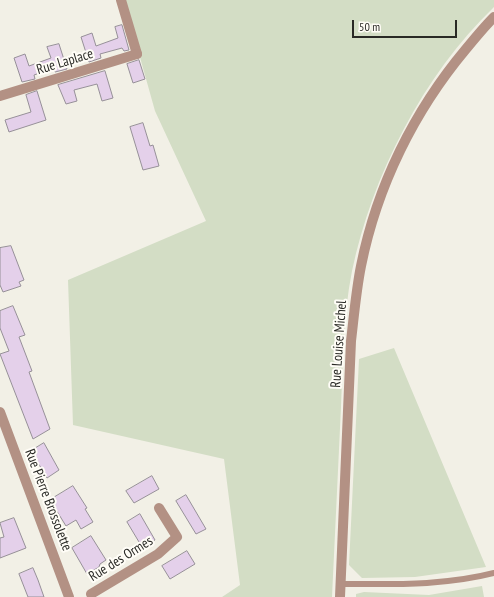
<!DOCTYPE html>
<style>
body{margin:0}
#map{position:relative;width:494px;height:597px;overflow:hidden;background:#f2f0e6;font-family:"PT Sans Narrow",sans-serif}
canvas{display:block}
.scale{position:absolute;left:352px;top:20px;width:105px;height:18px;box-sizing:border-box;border:2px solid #292925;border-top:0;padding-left:5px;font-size:12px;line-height:14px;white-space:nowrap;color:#292925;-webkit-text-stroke:3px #fffdf7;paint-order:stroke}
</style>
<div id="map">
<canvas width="494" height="597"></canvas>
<div class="scale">50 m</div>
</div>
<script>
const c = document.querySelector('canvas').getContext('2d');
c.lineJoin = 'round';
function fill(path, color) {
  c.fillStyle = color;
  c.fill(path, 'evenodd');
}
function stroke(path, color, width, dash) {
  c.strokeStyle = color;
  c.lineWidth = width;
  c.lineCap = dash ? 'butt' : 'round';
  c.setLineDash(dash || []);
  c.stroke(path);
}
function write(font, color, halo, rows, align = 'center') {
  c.font = font + ' "PT Sans Narrow",sans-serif';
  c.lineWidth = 4;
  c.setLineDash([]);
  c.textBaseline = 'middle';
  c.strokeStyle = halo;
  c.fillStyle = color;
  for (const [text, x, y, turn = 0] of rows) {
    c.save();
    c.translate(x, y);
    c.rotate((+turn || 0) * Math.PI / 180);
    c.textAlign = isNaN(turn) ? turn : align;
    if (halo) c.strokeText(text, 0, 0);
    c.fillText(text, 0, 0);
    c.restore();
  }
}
const green = new Path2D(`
 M124,0H494V7C423,75 372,176 352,271C343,316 343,362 341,407C338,470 335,534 332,597H222L240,585L224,459L73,425L68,280L206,221L155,111Z
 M394,348L486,567L415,577L362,578L349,565L359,359Z
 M482,586L484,597H356V594L364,592L429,595Z`);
const building = new Path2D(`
 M122,25L129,50L124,51L122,48L100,54L101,58L89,62L81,37L92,33L96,46L118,38L115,27Z
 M59,44L67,69L55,72L54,68L34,75L35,79L22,82L14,58L25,54L29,66L51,58L47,47Z
 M139,60L145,79L133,83L127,64Z
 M105,71L113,98L102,101L97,84L74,90L77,101L66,104L58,85Z
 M37,91L46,120L9,132L5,120L31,112L26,95Z
 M143,123L150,146L153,145L159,166L143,170L130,127Z
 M11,246L24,280L19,282L21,286L3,292L0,285V248Z
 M13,306L25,335L19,337L32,371L29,372L50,429L33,439L0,354L9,351L0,328V311Z
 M44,443L59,470L47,478L31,451Z
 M152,476L159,489L134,503L126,491Z
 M73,486L87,508L85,509L93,522L81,529L76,520L66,526L50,500Z
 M186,495L206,529L196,534L176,501Z
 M140,514L155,540L142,547L127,522Z
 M14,518L26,548L0,558V538L4,537L0,523Z
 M91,536L106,560L100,564L99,567L87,574L72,548Z
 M187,551L195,564L170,579L162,566Z
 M33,568L38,580L44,597H28L19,574Z`);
const service = new Path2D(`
 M341,584C392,584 444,586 494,573`);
const pedestrian = new Path2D(`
 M121,0L137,54`);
const minor = new Path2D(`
 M0,96L137,54
 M91,594L158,554L177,537L159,508
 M340,597L351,341C354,316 356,291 361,266C377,186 414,111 466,49C475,38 484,27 494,17`);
const tertiary = new Path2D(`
 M0,412L69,597`);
const streetNames = [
 ["Rue Laplace",65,62,-17],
 ["Rue Louise Michel",339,344,-86],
 ["Rue Pierre Brossolette",48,500,69],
 ["Rue des Ormes",121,559,-32]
];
fill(green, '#d3ddc5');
fill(building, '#e4d0ea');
stroke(building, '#969098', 1);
stroke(service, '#b39184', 6);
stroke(pedestrian, '#b39184', 10);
stroke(minor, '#b39184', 10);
stroke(tertiary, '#b39184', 10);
write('14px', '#292925', '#fffdf7', streetNames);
</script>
